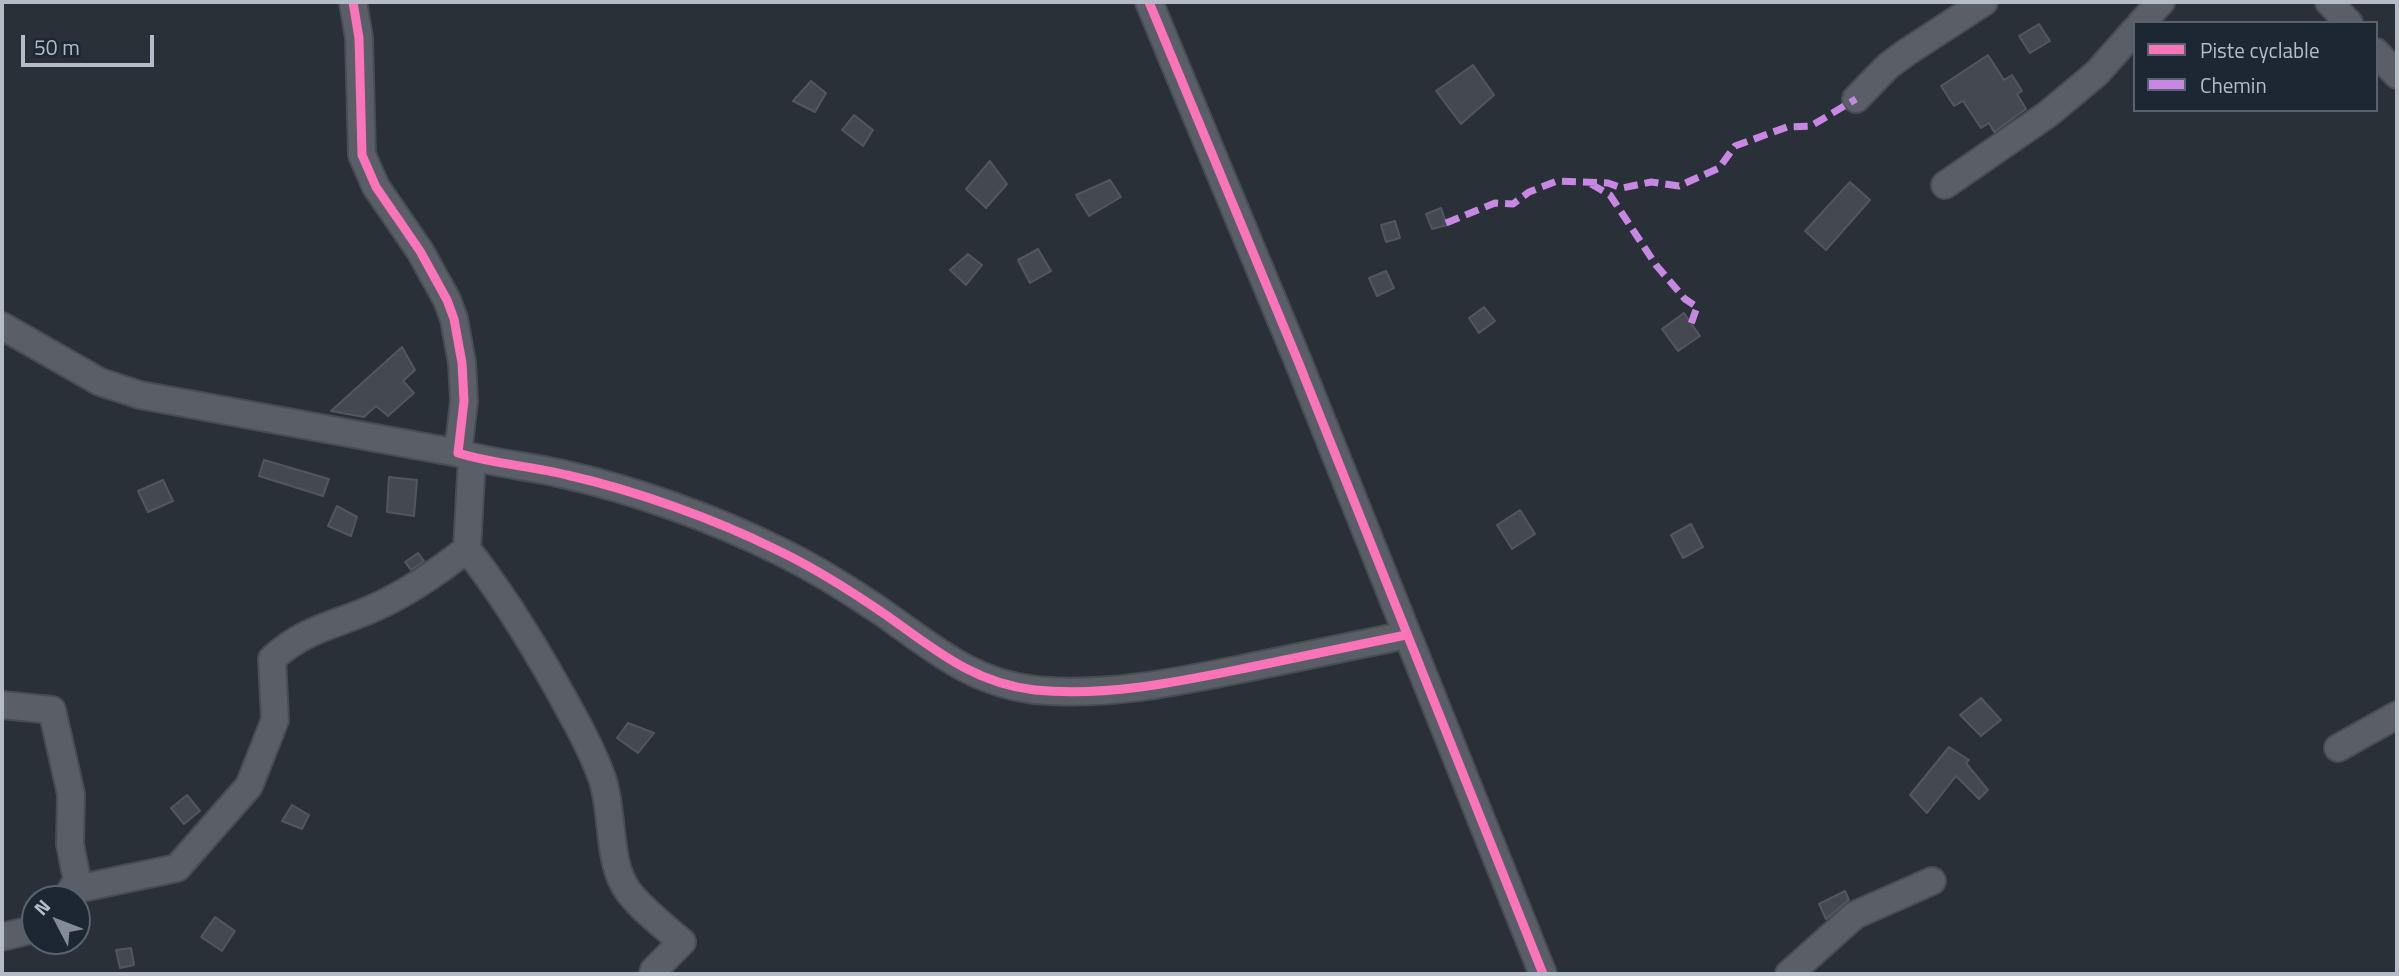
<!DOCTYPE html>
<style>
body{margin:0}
#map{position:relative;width:2399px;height:976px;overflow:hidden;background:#2a3038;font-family:"Titillium Web",sans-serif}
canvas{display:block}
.frame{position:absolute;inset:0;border:4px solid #b4bcc9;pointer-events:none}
.legend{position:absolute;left:2133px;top:21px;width:245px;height:91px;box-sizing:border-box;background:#1d2633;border:2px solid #59626f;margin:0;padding:9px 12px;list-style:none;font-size:21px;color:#b4bcc9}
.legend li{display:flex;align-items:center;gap:14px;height:35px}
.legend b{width:35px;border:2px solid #59626f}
.north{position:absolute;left:21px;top:885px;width:70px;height:70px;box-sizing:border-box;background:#1d2633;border:2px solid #59626f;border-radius:50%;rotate:312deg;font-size:19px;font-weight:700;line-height:28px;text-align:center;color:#b4bcc9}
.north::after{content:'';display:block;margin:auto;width:24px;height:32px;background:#848b96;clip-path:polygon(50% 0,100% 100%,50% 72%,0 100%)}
.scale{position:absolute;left:21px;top:35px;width:133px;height:32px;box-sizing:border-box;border:4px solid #b4bcc9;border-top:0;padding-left:9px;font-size:21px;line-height:24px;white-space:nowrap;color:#b4bcc9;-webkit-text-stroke:5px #1d2633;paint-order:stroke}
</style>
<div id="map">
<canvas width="2399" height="976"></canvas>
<div class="frame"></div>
<ul class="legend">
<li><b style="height:9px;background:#fb73b8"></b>Piste cyclable</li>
<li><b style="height:9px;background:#c787e3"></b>Chemin</li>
</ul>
<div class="north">N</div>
<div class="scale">50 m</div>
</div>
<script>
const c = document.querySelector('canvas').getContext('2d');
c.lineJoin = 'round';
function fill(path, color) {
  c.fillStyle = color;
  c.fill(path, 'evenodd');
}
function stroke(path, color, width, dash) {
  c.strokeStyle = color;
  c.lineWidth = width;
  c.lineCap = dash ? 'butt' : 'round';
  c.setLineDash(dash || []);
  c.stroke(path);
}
const building = new Path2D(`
 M2039,24L2050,41L2030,53L2019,36Z
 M1988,55L2004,80L2012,75L2022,91L2017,94L2026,109L1994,132L1989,123L1981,128L1963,101L1954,106L1941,86Z
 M1473,65L1494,95L1461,124L1436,91Z
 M811,81L826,93L815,112L793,101Z
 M854,115L873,130L863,146L842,130Z
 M990,161L1007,184L986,208L966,189Z
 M1110,180L1121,197L1089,216L1076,195Z
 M1850,182L1870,200L1826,250L1805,231Z
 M1441,208L1447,225L1432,229L1426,214Z
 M1395,221L1400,238L1386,242L1381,225Z
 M1038,249L1051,271L1030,283L1018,260Z
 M968,254L982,265L966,285L950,270Z
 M1386,271L1394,288L1377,296L1369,278Z
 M1484,307L1495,321L1479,333L1469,318Z
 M1684,313L1700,336L1678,351L1662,329Z
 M402,347L415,370L403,381L414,393L388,416L376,406L364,417L331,411Z
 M264,460L329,479L323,496L259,476Z
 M389,477L417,480L414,516L387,512Z
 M163,480L173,501L148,512L138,491Z
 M337,506L357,517L351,536L328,526Z
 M1520,510L1535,534L1512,549L1497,525Z
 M1691,524L1703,547L1683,558L1671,535Z
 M418,553L424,561L411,570L405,562Z
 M1981,698L2001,720L1981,736L1960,715Z
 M628,723L654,733L638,753L617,738Z
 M1949,747L1969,760L1966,763L1988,790L1979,799L1956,776L1927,813L1910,795Z
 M187,795L200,811L184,824L171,808Z
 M292,805L309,815L302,829L282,821Z
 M1845,891L1849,900L1826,919L1819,904Z
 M215,917L235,931L222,951L201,937Z
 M131,948L134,965L120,968L116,950Z`);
const minor = new Path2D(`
 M353,2L359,38L362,155L376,187L420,251L447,300L454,319L462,363L464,401L458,453C494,464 531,466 567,475C634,490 715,519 777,550C815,568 851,591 886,615C934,649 973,683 1035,690C1106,697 1177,682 1246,668C1299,657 1353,646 1406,635
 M1149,2L1298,361L1543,974
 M2329,2L2349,23
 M2141,23L2161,2
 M2376,52L2397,75
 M1856,99L1888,66L1907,52L1984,2
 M1945,185L2048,114L2097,73L2135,30
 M2,326L100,382L140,395L458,453
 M472,457L467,549C502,593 530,639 557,687C573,716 591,747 602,778C614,812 607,863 628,891C642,910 664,926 682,942L654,970L653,974
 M2,705L52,710L71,794L70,844L77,880L66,899
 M2338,748L2397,715
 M72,890L177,868L249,786L275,720L272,659C305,628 337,625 376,607C409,592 439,571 467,549
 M2,937L35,929
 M1789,974L1855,915L1932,881`);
const quiet = new Path2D(`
 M1591,184L1610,195L1656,265L1685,299L1697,307L1691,324
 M1446,223L1495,203L1513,204L1529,192L1557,181L1608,183L1622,188L1651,182L1679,186L1719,168L1735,146L1787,127L1811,126L1856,99`);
const cycleway = new Path2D(`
 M353,2L359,38L362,155L376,187L420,251L447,300L454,319L462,363L464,401L458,453C494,464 531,466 567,475C634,490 715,519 777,550C815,568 851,591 886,615C934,649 973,683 1035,690C1106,697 1177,682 1246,668C1299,657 1353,646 1406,635
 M1149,2L1298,361L1543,974`);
fill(building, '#444950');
stroke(building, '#52575f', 2);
stroke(minor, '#484c53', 30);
stroke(minor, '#5a5e66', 26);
stroke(quiet, '#c787e3', 7, [14, 7]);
stroke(cycleway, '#fb73b8', 9);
</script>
